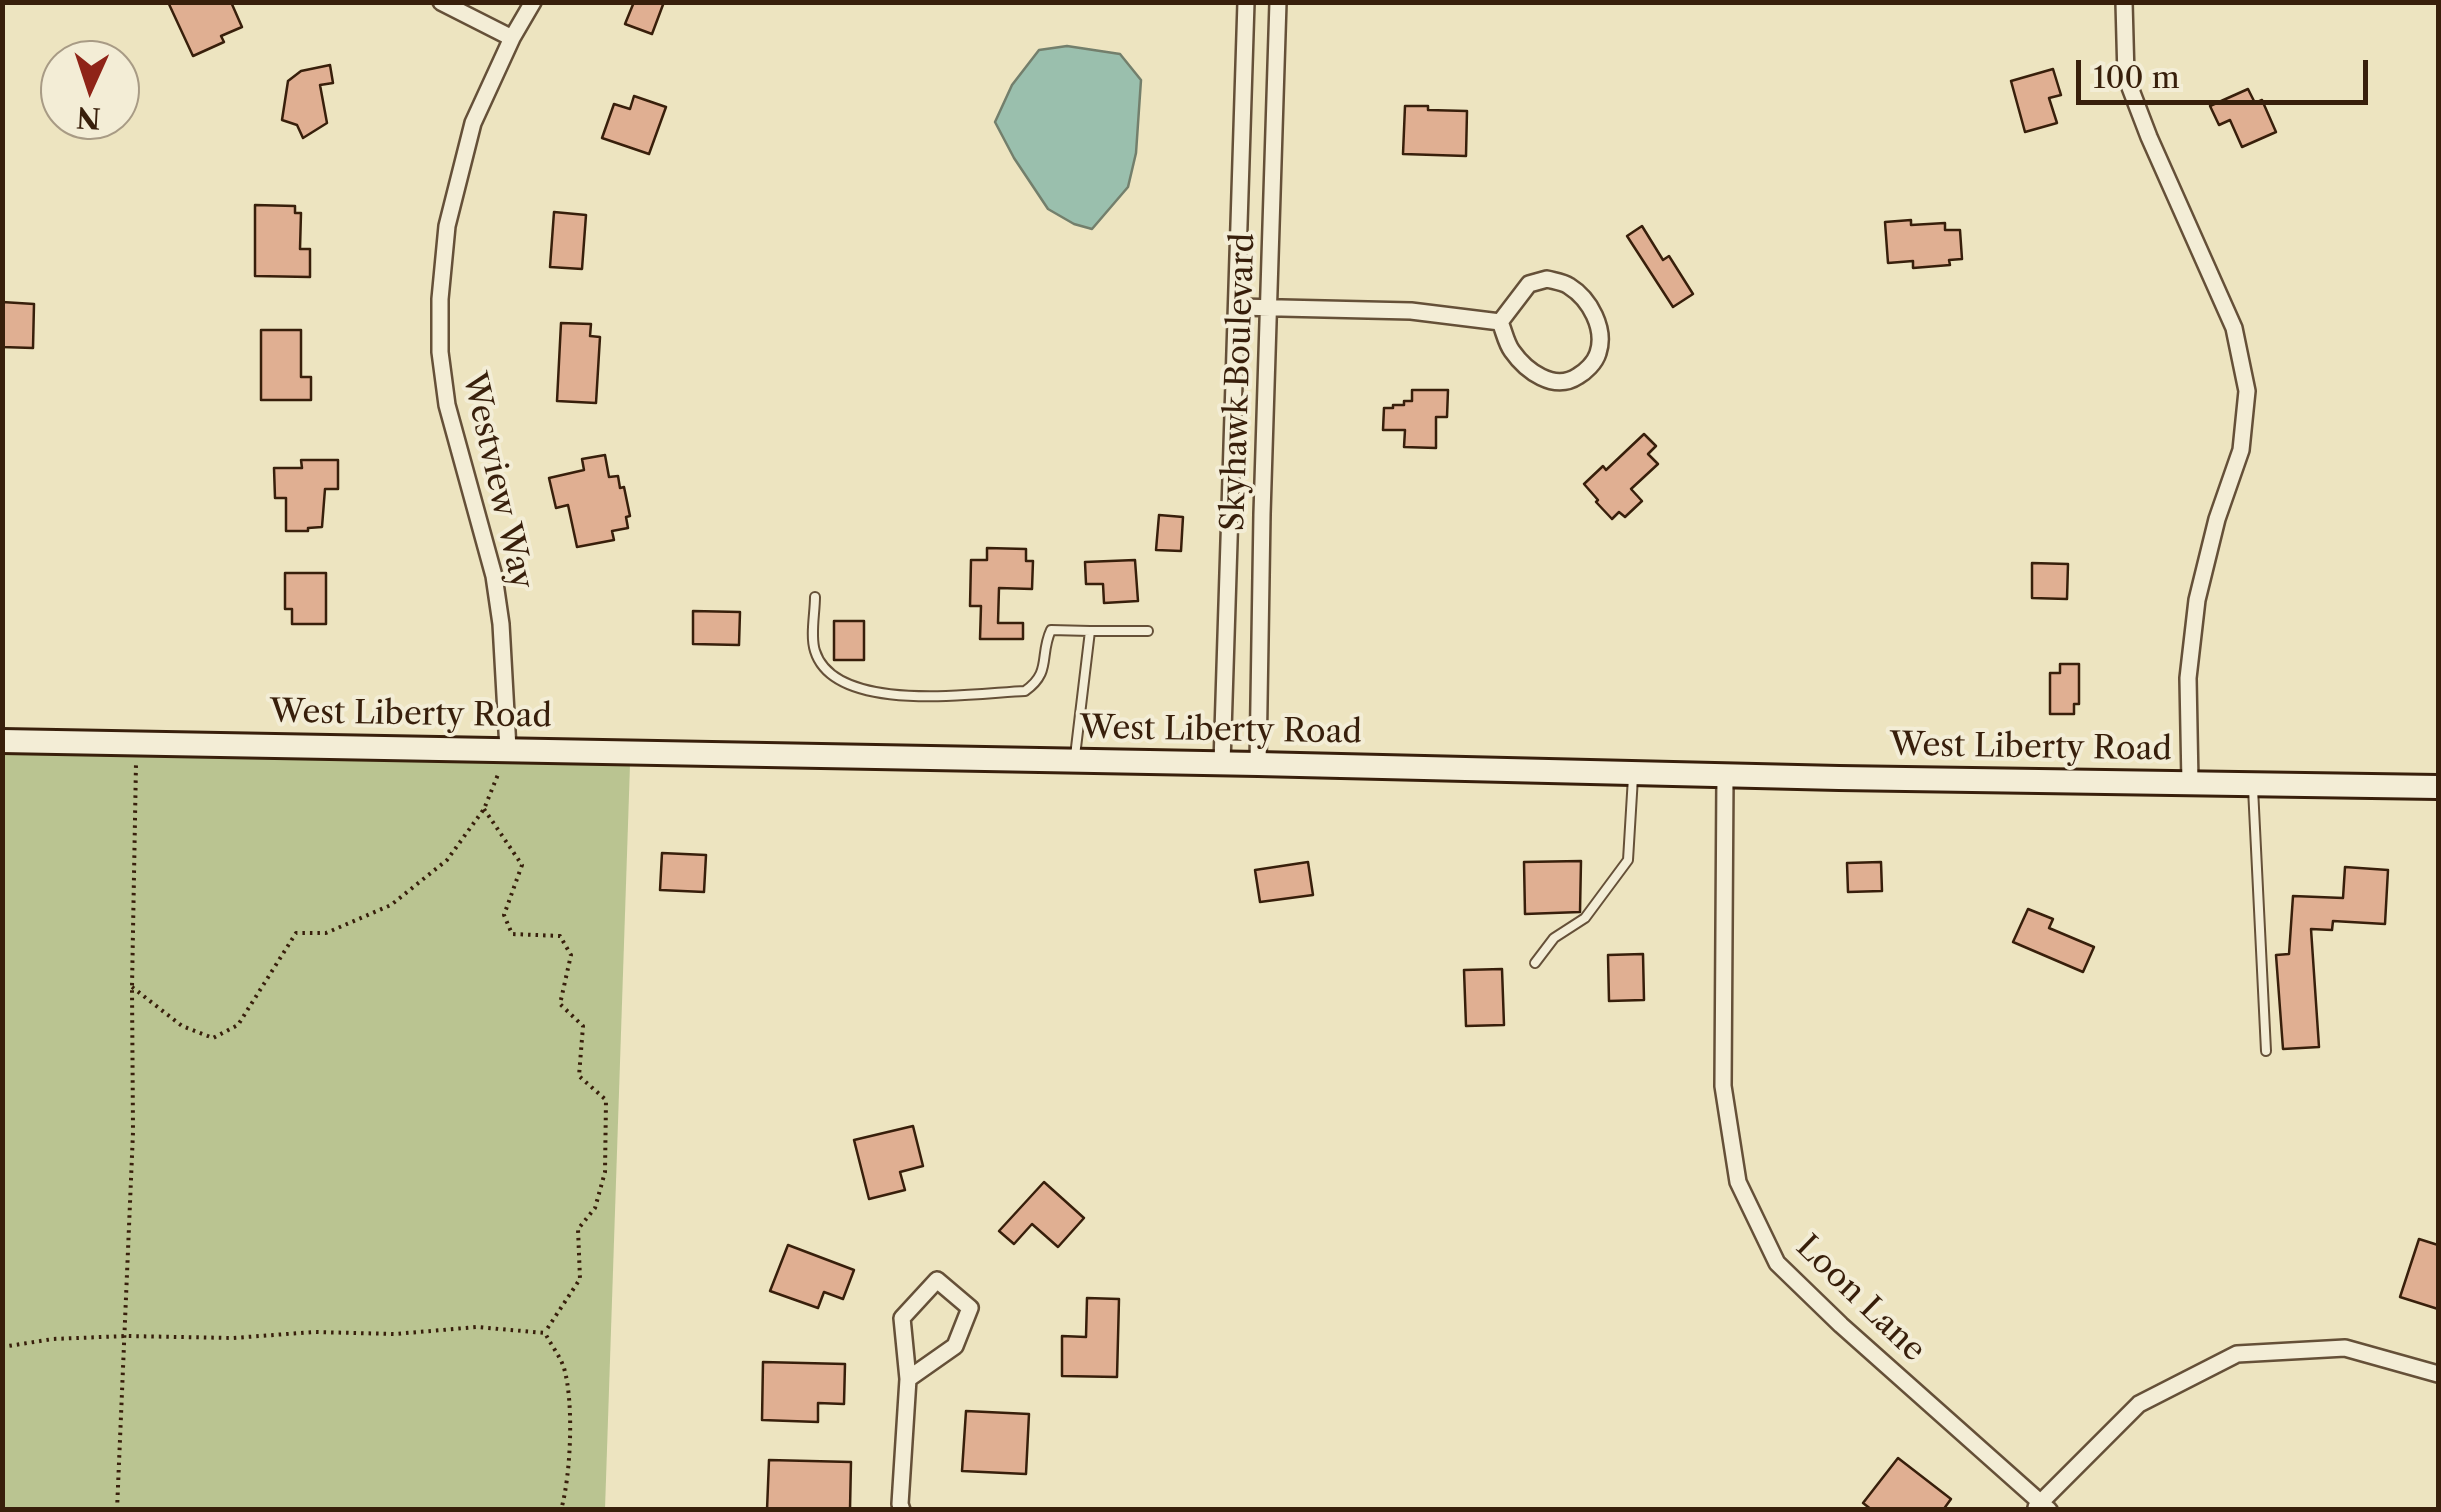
<!DOCTYPE html>
<style>
body{margin:0}
#map{position:relative;width:2441px;height:1512px;overflow:hidden;background:#ede4c0;font-family:"Libre Caslon Text",serif}
canvas{display:block}
.frame{position:absolute;inset:0;border:5px solid #381f0b;pointer-events:none}
.north{position:absolute;left:40px;top:40px;width:100px;height:100px;box-sizing:border-box;background:#f3edd6;border:2px solid #a89b85;border-radius:50%;rotate:183deg;font-size:28px;font-weight:700;line-height:40px;text-align:center;color:#381f0b}
.north::after{content:'';display:block;margin:auto;width:35px;height:45px;background:#8f2418;clip-path:polygon(50% 0,100% 100%,50% 72%,0 100%)}
.scale{position:absolute;left:2076px;top:60px;width:292px;height:45px;box-sizing:border-box;border:5px solid #381f0b;border-top:0;padding-left:12px;font-size:30px;line-height:35px;white-space:nowrap;color:#381f0b;-webkit-text-stroke:8px #f3edd6;paint-order:stroke}
</style>
<div id="map">
<canvas width="2441" height="1512"></canvas>
<div class="frame"></div>
<div class="north">N</div>
<div class="scale">100 m</div>
</div>
<script>
const c = document.querySelector('canvas').getContext('2d');
c.lineJoin = 'round';
function fill(path, color) {
  c.fillStyle = color;
  c.fill(path, 'evenodd');
}
function stroke(path, color, width, dash) {
  c.strokeStyle = color;
  c.lineWidth = width;
  c.lineCap = dash ? 'butt' : 'round';
  c.setLineDash(dash || []);
  c.stroke(path);
}
function write(font, color, halo, rows, align = 'center') {
  c.font = font + ' "Libre Caslon Text",serif';
  c.lineWidth = 8;
  c.setLineDash([]);
  c.textBaseline = 'middle';
  c.strokeStyle = halo;
  c.fillStyle = color;
  for (const [text, x, y, turn = 0] of rows) {
    c.save();
    c.translate(x, y);
    c.rotate((+turn || 0) * Math.PI / 180);
    c.textAlign = isNaN(turn) ? turn : align;
    if (halo) c.strokeText(text, 0, 0);
    c.fillText(text, 0, 0);
    c.restore();
  }
}
const green = new Path2D(`
 M3,752L630,765L605,1509L3,1510Z`);
const water = new Path2D(`
 M1067,46L1120,54L1141,80L1136,153L1128,187L1092,229L1074,224L1048,209L1014,158L995,122L1012,85L1039,50Z`);
const building = new Path2D(`
 M168,2H231L242,27L221,36L224,42L193,56Z
 M634,2H664L652,34L625,24Z
 M330,65L333,83L320,85L327,123L303,138L297,125L282,120L288,81L301,71Z
 M2053,69L2061,95L2049,98L2057,123L2025,132L2011,81Z
 M2248,89L2255,103L2262,100L2276,132L2242,147L2230,120L2219,125L2210,106Z
 M634,96L666,107L649,154L602,138L614,104L630,109Z
 M1405,106H1428V110L1467,111L1466,156L1403,154Z
 M255,205L295,206V213H301L300,249H310V277L255,276Z
 M554,212L586,215L582,269L550,267Z
 M1911,220V225L1945,223V230H1960L1962,259L1949,260L1950,265L1913,268V261L1888,263L1885,222Z
 M1642,226L1663,260L1669,256L1693,294L1673,307L1627,236Z
 M2,302L34,304L33,348L2,347Z
 M561,323L591,324L590,336L600,337L596,403L557,401Z
 M261,330H301V377H311V400H261Z
 M1412,390H1448L1447,417H1436V448L1404,447L1405,430H1383L1384,408H1393V405H1404V401H1412Z
 M1644,434L1656,446L1648,454L1658,464L1631,489L1642,501L1625,517L1619,512L1612,519L1596,502L1598,500L1584,484L1603,466L1606,470Z
 M605,455L609,477L618,476L620,488L624,487L630,516L626,517L628,528L612,531L614,540L577,547L568,505L556,508L549,478L584,470L582,459Z
 M301,460H338V489H325L322,527L308,528V531H286V498H275L274,468H302Z
 M1159,515L1183,517L1181,551L1156,550Z
 M987,548L1026,549V561H1033L1032,589L999,588L998,623H1023V639H980L981,606H970L971,560H987Z
 M1135,560L1138,601L1104,603L1103,584H1086L1085,562Z
 M2032,563L2068,564L2067,599L2032,598Z
 M285,573H326V624H292V609H285Z
 M693,611L740,612L739,645L693,644Z
 M834,621H864V660H834Z
 M2060,664H2079V704H2074V714H2050V673H2060Z
 M662,853L706,855L704,892L660,890Z
 M1581,861L1580,912L1525,914L1524,862Z
 M1308,862L1313,895L1260,902L1255,870Z
 M1881,862L1882,891L1848,892L1847,863Z
 M2345,867L2388,870L2385,924L2333,921L2332,930L2311,929L2319,1047L2283,1049L2276,955L2289,954L2293,896L2343,898Z
 M2028,909L2053,919L2049,928L2094,947L2083,972L2013,942Z
 M1643,954L1644,1000L1609,1001L1608,955Z
 M1502,969L1504,1025L1466,1026L1464,970Z
 M913,1126L923,1166L900,1172L905,1190L869,1199L854,1140Z
 M1044,1182L1084,1218L1058,1247L1032,1224L1014,1244L999,1231Z
 M2419,1239L2438,1245V1309L2400,1297Z
 M788,1245L854,1270L843,1299L824,1292L818,1308L770,1291Z
 M1087,1298L1119,1299L1117,1377L1062,1376V1336L1086,1337Z
 M763,1362L845,1364L844,1404L818,1403V1422L762,1420Z
 M966,1411L1029,1414L1026,1474L962,1471Z
 M1898,1458L1951,1499L1943,1510H1872L1863,1503Z
 M769,1460L851,1462L850,1509L767,1510Z`);
const path = new Path2D(`
 M484,809L522,865L504,915L512,934L560,936L571,955L560,1004L583,1026L579,1076L606,1100L605,1172L595,1208L578,1229L580,1279L545,1332
 M132,987L182,1026L213,1038L238,1025L296,933H326L391,905L447,860L484,809L499,772
 M2,1347L53,1339L126,1336L233,1338L314,1332L395,1334L477,1327L545,1333C551,1345 560,1356 564,1368C574,1402 571,1475 561,1510
 M117,1510L133,1132L132,987L136,763`);
const service = new Path2D(`
 M815,597C815,613 810,636 815,651C835,715 975,693 1025,691C1052,672 1039,656 1051,630L1090,631L1075,756
 M1090,631H1148
 M2253,788L2266,1051
 M1535,963L1554,938L1585,918L1628,860L1633,777`);
const minor = new Path2D(`
 M441,2L512,38
 M2124,2L2126,77L2149,137L2234,328L2247,391L2241,450L2217,519L2197,600L2188,678L2190,783
 M1547,279C1554,281 1563,282 1569,286C1590,299 1606,329 1598,353C1595,363 1585,372 1578,376C1554,392 1526,371 1512,351C1506,343 1504,331 1500,322L1529,284Z
 M1238,307L1411,311L1500,322
 M508,749L501,624L494,576L447,405L440,352V299L447,226L473,123L512,38L533,2
 M1222,763L1246,2
 M1258,764L1262,514L1278,2
 M1725,775L1723,1086L1738,1182L1777,1263L1841,1325L2049,1510
 M2036,1507L2139,1404L2237,1354L2345,1348L2438,1374
 M902,1510L900,1504L908,1379L902,1318L937,1280L970,1308L955,1346L908,1379`);
const secondary = new Path2D(`
 M2,741L1258,764L1839,778L2438,787`);
const streetNames = [
 ["Skyhawk Boulevard",1239,382,-88],
 ["Westview Way",497,481,77],
 ["West Liberty Road",411,715,1],
 ["West Liberty Road",1221,731,1],
 ["West Liberty Road",2031,748,1],
 ["Loon Lane",1860,1299,44]
];
fill(green, '#bac491');
fill(water, '#9abfad');
stroke(water, '#737f6c', 2.5);
fill(building, '#e0af92');
stroke(building, '#381f0b', 2.5);
stroke(service, '#655038', 12);
stroke(minor, '#655038', 20);
stroke(secondary, '#381f0b', 28);
stroke(path, '#381f0b', 4, [2.5, 5]);
stroke(service, '#f3edd6', 8);
stroke(minor, '#f3edd6', 15);
stroke(secondary, '#f3edd6', 22);
write('32px', '#381f0b', '#f3edd6', streetNames);
</script>
